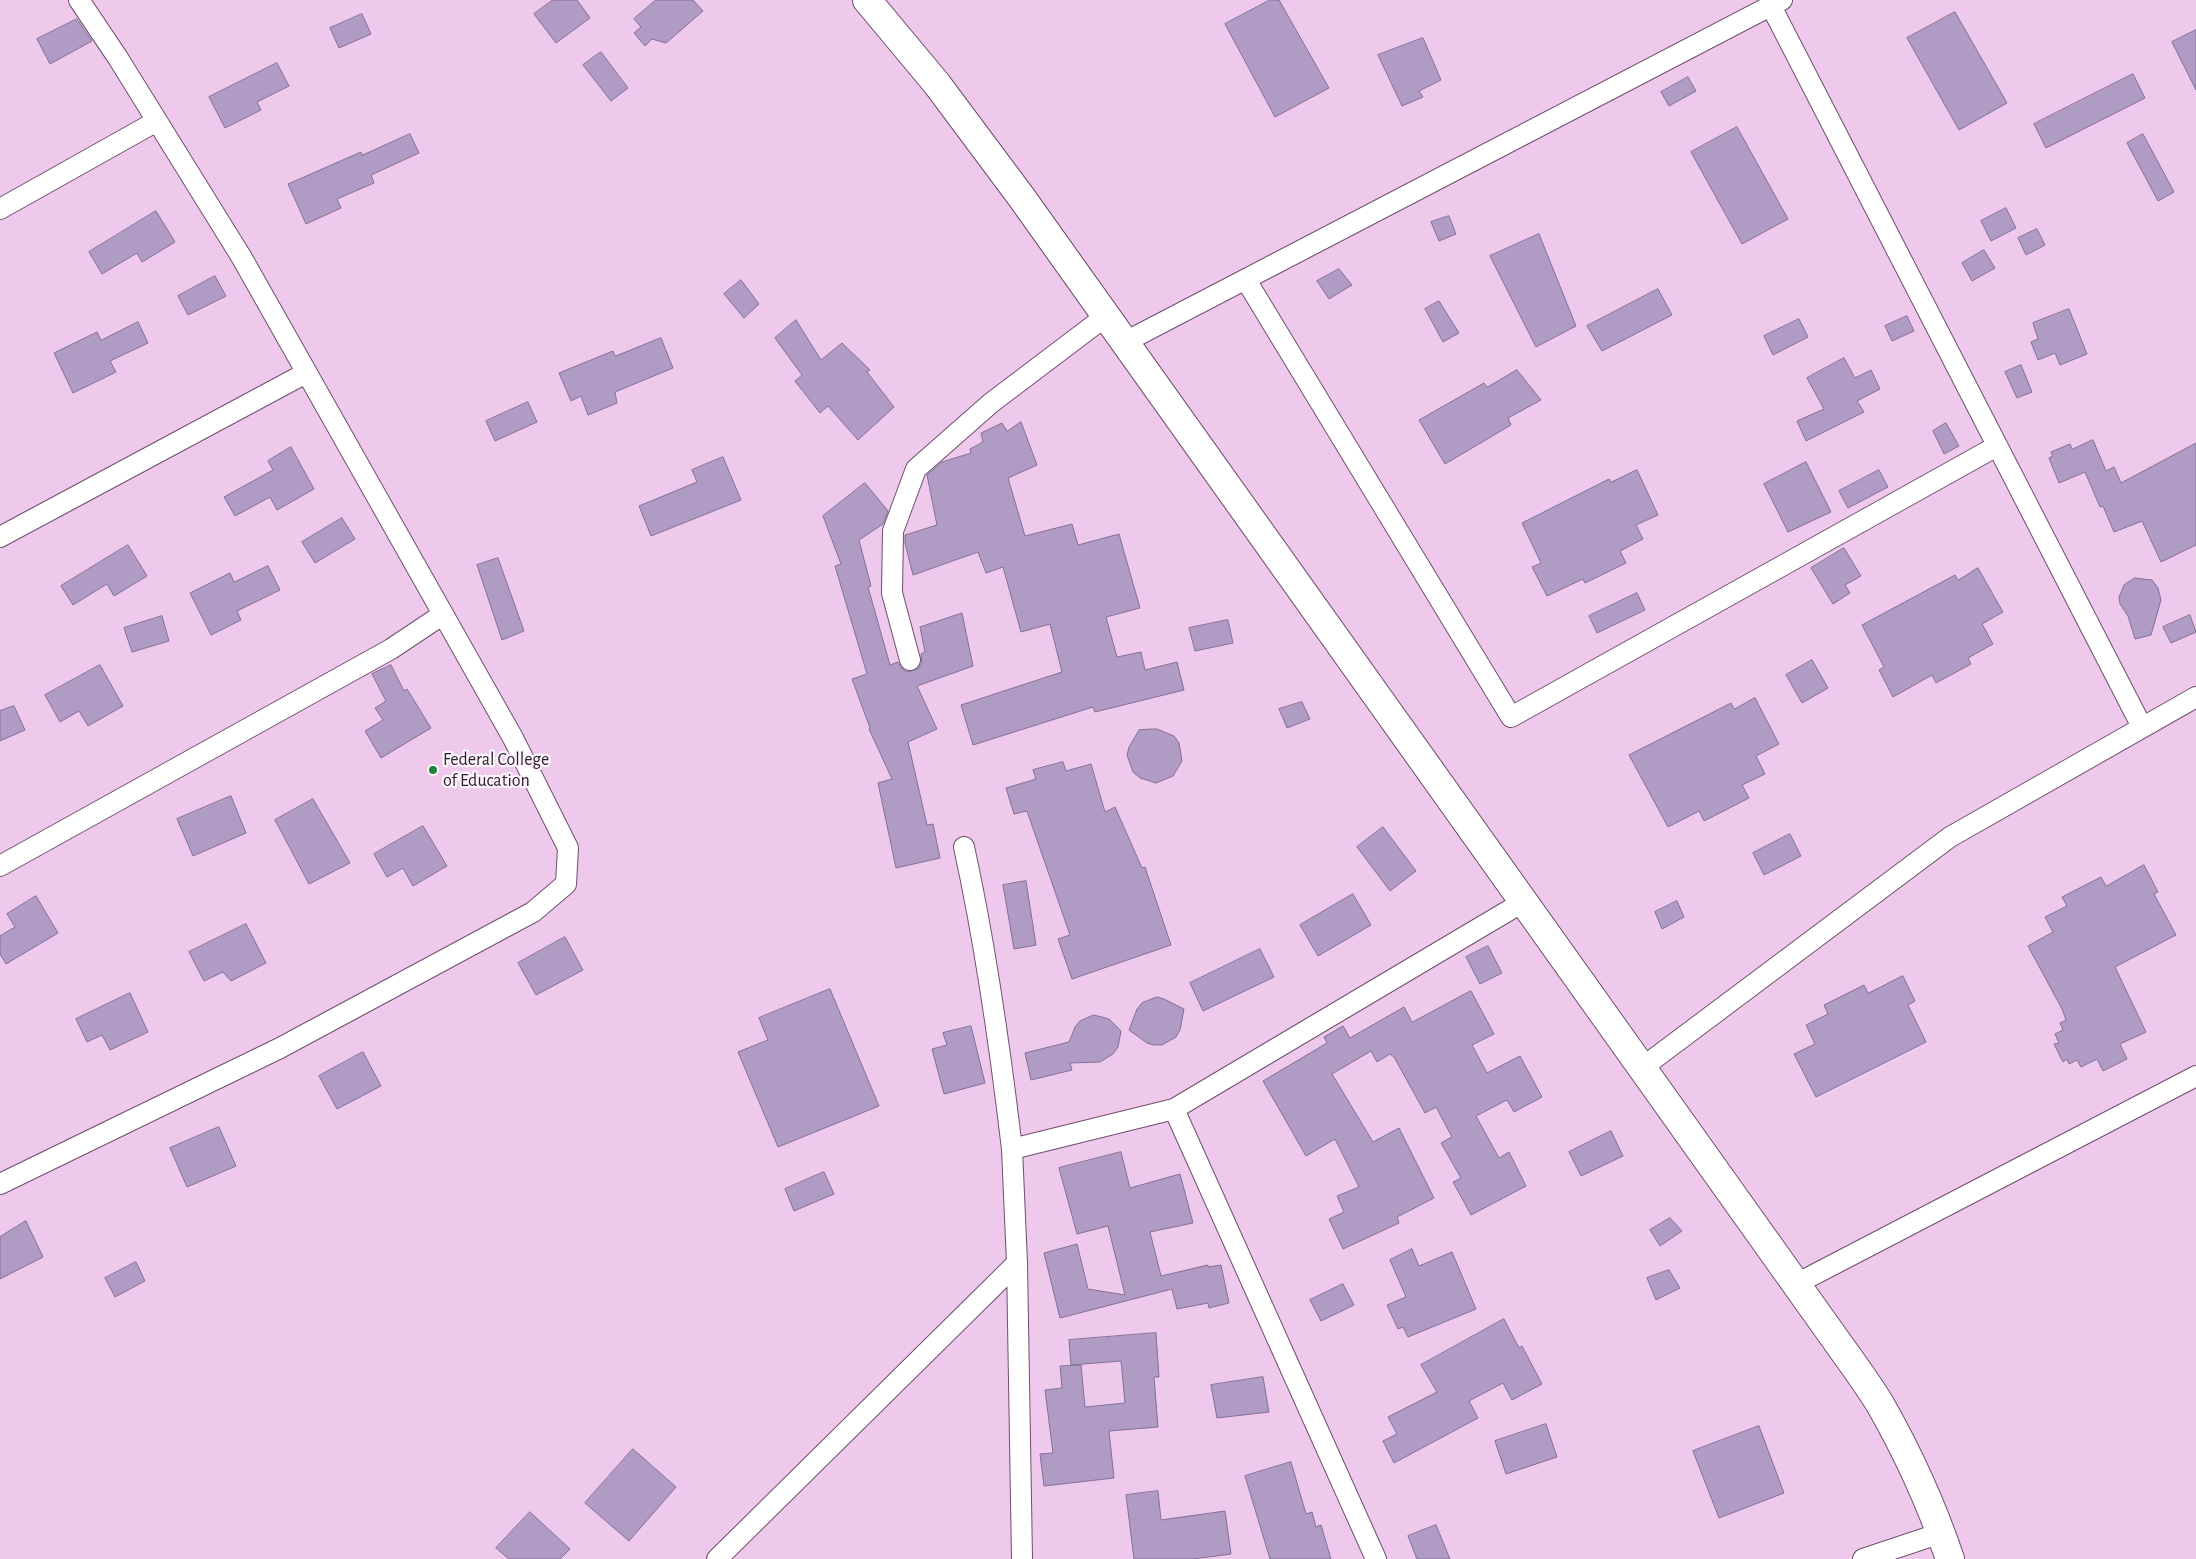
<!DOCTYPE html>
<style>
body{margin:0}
canvas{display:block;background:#eec9ec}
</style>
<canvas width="2196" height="1559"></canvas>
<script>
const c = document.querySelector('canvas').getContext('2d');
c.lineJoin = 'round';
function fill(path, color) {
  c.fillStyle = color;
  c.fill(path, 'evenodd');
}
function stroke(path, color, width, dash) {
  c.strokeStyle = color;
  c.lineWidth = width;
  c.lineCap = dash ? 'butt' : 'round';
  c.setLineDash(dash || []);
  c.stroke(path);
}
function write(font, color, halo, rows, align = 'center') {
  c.font = font + ' "Alegreya Sans",sans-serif';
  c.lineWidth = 4.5;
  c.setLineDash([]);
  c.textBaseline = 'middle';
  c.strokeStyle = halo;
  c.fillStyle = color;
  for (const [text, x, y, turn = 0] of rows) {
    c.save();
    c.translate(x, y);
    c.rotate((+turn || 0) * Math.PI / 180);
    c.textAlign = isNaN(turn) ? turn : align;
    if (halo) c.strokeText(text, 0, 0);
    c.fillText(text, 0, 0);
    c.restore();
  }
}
const building = new Path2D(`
 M553,0H577L590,18L556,43L534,14Z
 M656,0H693L703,11L666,43L652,39L645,46L634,33L641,27L634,19Z
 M1270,0H1279L1329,88L1275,117L1225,24Z
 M1955,12L2007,103L1959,130L1907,38Z
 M362,14L371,34L339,48L330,28Z
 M77,19L92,41L50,64L37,39Z
 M2196,30V90L2172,42Z
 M1423,38L1441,80L1419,91L1423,97L1402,106L1378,55Z
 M601,52L628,88L611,101L583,65Z
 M277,63L289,86L257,102L261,110L225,128L209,97Z
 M2133,74L2145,98L2046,148L2034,124Z
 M1688,77L1696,91L1669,106L1661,92Z
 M1737,127L1788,219L1742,244L1691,152Z
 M410,134L419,153L371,175L374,183L337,199L341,208L306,224L288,184L361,152L362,155Z
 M2143,134L2174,192L2158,201L2127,143Z
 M2006,208L2016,228L1991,241L1981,221Z
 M156,211L175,242L142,262L137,253L102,274L89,252Z
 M1449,216L1456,234L1439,241L1431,222Z
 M2037,229L2045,245L2026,255L2018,238Z
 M1539,234L1576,326L1536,347L1490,256Z
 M1984,250L1995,268L1972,281L1962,263Z
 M1339,269L1352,285L1329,299L1317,281Z
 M215,276L226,296L188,315L178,296Z
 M741,280L759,304L744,318L724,294Z
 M1658,289L1672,315L1602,351L1587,326Z
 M1439,301L1459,333L1443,342L1425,309Z
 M2069,309L2087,354L2060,365L2055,353L2038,360L2031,342L2038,339L2033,323Z
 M1907,316L1914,331L1892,341L1885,326Z
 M1799,319L1808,337L1773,355L1764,336Z
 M796,320L821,360L842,343L870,370L867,372L894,407L858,440L828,406L820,413L795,381L802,375L775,338Z
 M138,322L148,343L110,361L116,372L73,393L54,353L97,332L101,340Z
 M661,338L673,368L615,392L617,403L588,415L581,396L571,401L559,373L613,351L615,356Z
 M1844,358L1855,378L1871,370L1880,389L1857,401L1864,412L1806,441L1797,421L1824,409L1807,378Z
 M2021,365L2032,392L2017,398L2005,372Z
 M1517,370L1541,400L1508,418L1511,425L1445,464L1419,420L1484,383L1487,387Z
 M528,402L537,422L495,441L486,421Z
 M1021,422L1037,465L1008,478L1025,536L1072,524L1078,545L1119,534L1140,608L1106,617L1117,657L1141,652L1145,670L1177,662L1184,690L1095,712L1093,707L973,745L961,705L1062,672L1050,624L1021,632L1003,567L986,573L978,552L913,575L905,543V535L937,525L927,475L942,462L971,453L970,449L983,442L981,433L1002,423L1007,431Z
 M1946,423L1959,446L1944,454L1933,431Z
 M2093,440L2106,471L2114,467L2121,483L2196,443V545L2161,562L2142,521L2114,532L2103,506L2100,507L2085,472L2059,483L2049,458L2053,456L2051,452L2070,444L2072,449Z
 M291,447L314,489L277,510L270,497L235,516L224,497L273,470L268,461Z
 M723,457L741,500L651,536L639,506L697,482L692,470Z
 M1806,462L1831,512L1788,532L1764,484Z
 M1637,470L1658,515L1636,525L1643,539L1620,551L1626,563L1585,583L1583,579L1547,596L1532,567L1541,563L1522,523L1609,479L1611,482Z
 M1879,470L1888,487L1848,508L1839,491Z
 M865,483L888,511L883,524L859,540L871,586L868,587L890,665L898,662L901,668L907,672L918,669L922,663L921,654L925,652L920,627L962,613L973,666L917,686L937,729L908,742L927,825L933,824L940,858L896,868L878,783L892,779L869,729L870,728L852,679L867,674L835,566L841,564L823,516Z
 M342,518L355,539L315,563L302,542Z
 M128,545L147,576L114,596L107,584L73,605L61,586Z
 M1844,548L1861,576L1845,585L1850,593L1833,604L1811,568Z
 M498,558L524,631L502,640L477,565Z
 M268,566L280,590L237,611L241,620L211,635L190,593L230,573L234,582Z
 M1978,568L2003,612L1982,624L1993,644L1968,658L1971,664L1936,683L1932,675L1893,697L1879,670L1884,667L1862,625L1955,575L1958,580Z
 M2135,578L2152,580L2158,588L2161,600L2151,635L2135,639L2128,616L2120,604L2119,597L2124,585Z
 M1637,593L1645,610L1597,633L1589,616Z
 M2190,615L2196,632L2171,643L2163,627Z
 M162,616L169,641L132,652L124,628Z
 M1228,620L1233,643L1195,651L1189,628Z
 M1812,660L1828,688L1802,703L1786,675Z
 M100,665L123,706L88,726L79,711L60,722L45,695Z
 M391,665L404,691L407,689L431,728L381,758L365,731L383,720L375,708L386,701L372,674Z
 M1755,698L1779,744L1756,756L1765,774L1742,785L1749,798L1704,821L1699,811L1668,827L1629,755L1731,703L1734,709Z
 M1302,702L1310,719L1287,728L1279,709Z
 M14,706L25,730L0,741V711Z
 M1157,729L1174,736L1179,743L1182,761L1173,776L1156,783L1140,778L1133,772L1127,755L1129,747L1139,730Z
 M1063,762L1066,771L1091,764L1105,812L1115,807L1142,868L1145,867L1171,945L1072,979L1058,939L1070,935L1027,811L1014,814L1006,788L1036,779L1033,770Z
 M231,796L246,833L193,856L177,819Z
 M313,799L350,863L309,884L275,820Z
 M423,826L447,866L413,886L403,868L387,877L374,854Z
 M1383,827L1416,871L1390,891L1357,847Z
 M1790,834L1801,856L1764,875L1753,853Z
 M2144,865L2158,892L2154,894L2176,935L2115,967L2146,1032L2120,1044L2127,1059L2103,1071L2097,1059L2081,1067L2077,1060L2069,1064L2067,1059L2063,1062L2054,1044L2059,1043L2055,1034L2063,1030L2060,1023L2066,1020L2062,1009L2028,946L2053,932L2045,917L2067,906L2062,897L2101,877L2106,886Z
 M1026,881L1036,945L1014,949L1003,885Z
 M1353,894L1371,925L1318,956L1300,925Z
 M36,896L58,933L6,964L0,954V936L15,927L7,914Z
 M1677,901L1684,917L1662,929L1655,912Z
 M246,924L266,963L231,981L223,972L204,981L189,952Z
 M565,937L583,970L536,995L518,963Z
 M1488,946L1502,973L1480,984L1466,957Z
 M1260,949L1274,977L1203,1011L1190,983Z
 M1903,976L1915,1001L1908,1005L1926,1042L1816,1097L1794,1054L1815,1044L1806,1025L1828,1014L1824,1005L1864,985L1868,993Z
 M830,989L879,1106L778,1147L738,1052L768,1040L759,1018Z
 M1471,991L1494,1034L1472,1045L1487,1073L1520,1056L1542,1097L1514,1112L1507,1100L1476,1116L1499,1158L1509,1152L1526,1186L1471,1215L1453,1182L1461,1178L1441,1143L1452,1137L1436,1107L1425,1113L1394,1057L1390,1054L1377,1062L1371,1051L1332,1074L1373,1142L1399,1128L1434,1198L1397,1217L1399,1223L1343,1249L1329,1219L1344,1212L1337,1196L1359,1187L1335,1139L1306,1156L1263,1081L1327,1043L1324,1037L1343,1026L1350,1038L1404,1007L1412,1022Z
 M130,993L148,1032L110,1050L102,1035L87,1042L76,1019Z
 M1157,997L1164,999L1184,1009L1180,1030L1176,1037L1162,1045H1154L1147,1043L1129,1030L1137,1009L1142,1003Z
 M1094,1015L1109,1019L1121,1031L1118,1047L1113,1054L1100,1062L1070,1063L1072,1070L1031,1080L1025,1053L1069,1042L1075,1027L1080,1021Z
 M971,1026L985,1083L944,1094L932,1049L947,1045L943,1033Z
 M363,1052L381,1086L337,1109L319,1076Z
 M219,1127L236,1166L187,1187L170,1148Z
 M1611,1131L1623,1156L1581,1176L1569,1152Z
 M1121,1152L1130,1188L1180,1174L1193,1223L1150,1232L1161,1276L1208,1265V1267L1221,1265L1229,1303L1209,1308L1208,1303L1177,1309L1172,1289L1060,1318L1044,1253L1077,1244L1088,1289L1125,1295L1108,1226L1077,1234L1059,1168Z
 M824,1172L834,1194L794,1211L785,1189Z
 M1670,1218L1682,1231L1660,1246L1650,1230Z
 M26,1221L43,1257L0,1279V1237Z
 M1412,1249L1419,1266L1452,1252L1476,1309L1408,1337L1403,1327L1398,1329L1387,1305L1406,1297L1390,1260Z
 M136,1262L145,1281L115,1297L105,1278Z
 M1669,1270L1680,1288L1656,1300L1647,1278Z
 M1343,1284L1354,1305L1321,1321L1310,1300Z
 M1504,1319L1519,1348L1522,1346L1542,1384L1512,1400L1503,1383L1469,1401L1478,1418L1394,1463L1383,1441L1397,1434L1388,1417L1437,1392L1421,1365Z
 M1156,1333L1159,1377H1154L1158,1427L1109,1431L1114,1478L1044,1486L1040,1454L1053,1453L1045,1390L1062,1388L1060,1366L1081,1365L1085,1407L1125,1403L1121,1361L1071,1365L1069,1340Z
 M1263,1377L1269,1412L1217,1418L1211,1385Z
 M1546,1424L1557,1457L1506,1474L1495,1441Z
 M1759,1426L1784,1493L1719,1518L1693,1451Z
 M633,1449L676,1487L629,1541L585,1503Z
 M1291,1462L1306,1514L1312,1512L1316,1527L1321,1525L1331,1559H1270L1245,1476Z
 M1158,1491L1161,1520L1225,1511L1231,1554L1193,1559H1134L1126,1495Z
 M530,1512L570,1549L560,1559H509L496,1548Z
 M1436,1525L1450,1559H1417L1408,1536Z`);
const street = new Path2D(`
 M1771,6L2142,727
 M0,209L157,121
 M1246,280L1511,717L1997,446
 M1125,342L1782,0
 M0,537L306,373
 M910,660L892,593L893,531L916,469L991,403L1106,316
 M964,847C986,947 1000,1047 1012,1149
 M0,866L391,649L442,615
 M1643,1067L1950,837L2196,697
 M1174,1109L1376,1559
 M0,1184L280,1048L533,912L566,884L568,848L513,738L242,258L118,58L79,0
 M1796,1284L2196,1076
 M717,1559L1017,1263
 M1022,1559L1017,1263L1012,1149L1174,1109L1523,902
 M1863,1559L1941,1533`);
const secondary = new Path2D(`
 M867,0L937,84L1022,198L1843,1350C1856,1368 1869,1386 1880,1404C1908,1453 1932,1506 1950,1559`);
const markers = [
 [433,770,5,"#1c8338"]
];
const poiNames = [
 ["Federal College",443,760],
 ["of Education",443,781]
];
fill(building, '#af9bc3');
stroke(building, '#837096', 1);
stroke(street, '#6e4f6d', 22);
stroke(secondary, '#6e4f6d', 30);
stroke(street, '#fff', 20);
stroke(secondary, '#fff', 28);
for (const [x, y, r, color] of markers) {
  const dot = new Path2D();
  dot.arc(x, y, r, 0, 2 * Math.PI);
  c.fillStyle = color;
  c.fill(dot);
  stroke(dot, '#fdf5fc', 2);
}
write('18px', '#2b1d2a', '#fdf5fc', poiNames, 'left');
</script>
